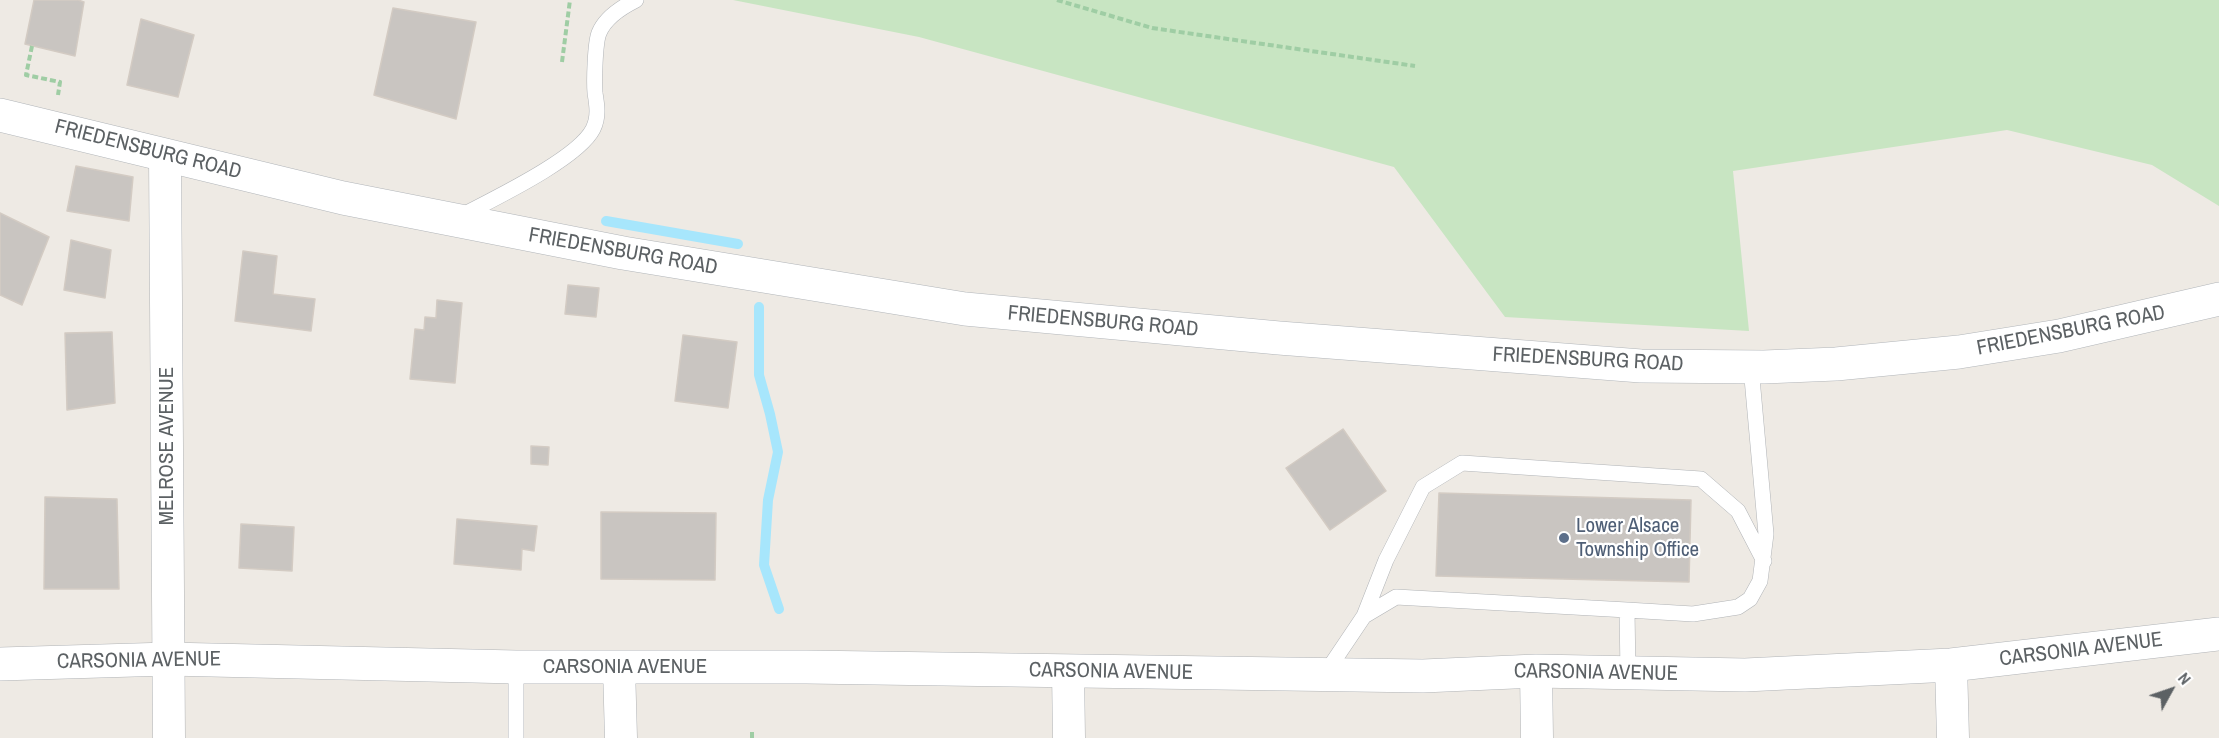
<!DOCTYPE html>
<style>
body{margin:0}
#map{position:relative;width:2219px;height:738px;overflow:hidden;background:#eeeae4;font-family:"Archivo Narrow",sans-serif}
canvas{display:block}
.north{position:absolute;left:2141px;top:660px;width:60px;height:60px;-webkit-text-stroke:4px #fff;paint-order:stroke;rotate:50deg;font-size:16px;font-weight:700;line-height:24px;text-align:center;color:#5c6164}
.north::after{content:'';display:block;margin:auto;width:21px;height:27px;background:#5c6164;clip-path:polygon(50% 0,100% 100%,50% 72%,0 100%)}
</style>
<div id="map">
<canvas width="2219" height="738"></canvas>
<div class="north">N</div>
</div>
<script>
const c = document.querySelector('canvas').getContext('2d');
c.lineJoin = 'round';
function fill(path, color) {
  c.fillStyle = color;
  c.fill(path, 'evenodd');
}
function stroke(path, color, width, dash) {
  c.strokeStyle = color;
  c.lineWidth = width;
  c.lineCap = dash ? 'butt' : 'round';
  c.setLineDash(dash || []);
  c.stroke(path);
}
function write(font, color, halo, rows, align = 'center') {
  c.font = font + ' "Archivo Narrow",sans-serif';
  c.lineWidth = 4.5;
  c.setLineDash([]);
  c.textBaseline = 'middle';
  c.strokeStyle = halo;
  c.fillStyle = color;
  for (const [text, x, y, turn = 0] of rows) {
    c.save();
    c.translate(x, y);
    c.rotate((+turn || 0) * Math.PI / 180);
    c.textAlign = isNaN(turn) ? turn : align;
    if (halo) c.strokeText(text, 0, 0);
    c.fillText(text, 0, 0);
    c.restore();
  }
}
const green = new Path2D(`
 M733,0H2219V206L2152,165L2007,130L1733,171L1749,331L1505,317L1394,167L919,37Z`);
const stream = new Path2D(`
 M606,221L738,244
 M759,307V375L770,414L778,452L768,500L764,565L779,609`);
const building = new Path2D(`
 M34,0H78L84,2L75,56L25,44Z
 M393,8L476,22L456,119L374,95Z
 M141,19L194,35L178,97L127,85Z
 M76,166L133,177L129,221L67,211Z
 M0,213L49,237L22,305L0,295Z
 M71,240L111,250L105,298L64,290Z
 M243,251L277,256L273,294L315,299L311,331L235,321Z
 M568,285L599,288L596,317L565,314Z
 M437,300L462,303L455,383L410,379L415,329L424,330L425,317L436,318Z
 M112,332L115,403L67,410L65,333Z
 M683,335L737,342L728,408L675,401Z
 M1343,429L1386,491L1330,530L1286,468Z
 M531,446L549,447L548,465L531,464Z
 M1439,493L1691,500L1689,582L1436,576Z
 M45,497L117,499L119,589H44Z
 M601,512L716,513L715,580L601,579Z
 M457,519L537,526L534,551L522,549L521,570L454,564Z
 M241,524L294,527L292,571L239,568Z`);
const path = new Path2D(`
 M1057,0L1152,28L1415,66
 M32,46L26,75L60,82L58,95
 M562,62L570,0
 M752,732V738`);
const service = new Path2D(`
 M459,217C491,200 578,159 593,129C599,117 597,105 595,93C594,81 595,43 599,33C605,18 622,7 636,0
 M1627,610L1693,614L1738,607L1750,599L1760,581L1766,534L1751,367
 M1364,616L1386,560L1423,487L1462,463L1701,479L1738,511L1764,561
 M1325,674L1364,616L1396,597L1627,610L1628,673
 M516,738V667`);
const minor = new Path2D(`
 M165,155L169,738
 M1951,665L1953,738
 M619,667L621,738
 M1068,671L1069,738
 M1536,671L1537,738`);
const tertiary = new Path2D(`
 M0,664L168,659L516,667H806L1423,676L1536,671L1745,675L1951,665L2219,634`);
const secondary = new Path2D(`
 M0,115L343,198L623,253L965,309L1279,338L1641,366L1764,367L1836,364L1959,352L2059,336L2219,299`);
const markers = [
 [1564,538,6,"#5c6f8a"]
];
const streetNames = [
 ["FRIEDENSBURG ROAD",148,150,14],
 ["FRIEDENSBURG ROAD",623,252,10],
 ["FRIEDENSBURG ROAD",1103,322,5],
 ["FRIEDENSBURG ROAD",2071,331,-11],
 ["FRIEDENSBURG ROAD",1588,360,3],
 ["MELROSE AVENUE",167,446,-90],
 ["CARSONIA AVENUE",2081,650,-7],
 ["CARSONIA AVENUE",139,661,-1],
 ["CARSONIA AVENUE",625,667],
 ["CARSONIA AVENUE",1111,672,1],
 ["CARSONIA AVENUE",1596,673,1]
];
const serviceNames = [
 ["Lower Alsace",1576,526],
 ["Township Office",1576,550]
];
fill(green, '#c8e5c2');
stroke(stream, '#a7e6fc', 10);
fill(building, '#c9c5c1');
stroke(building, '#d3cbc3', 1.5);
stroke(service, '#b0b3b6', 16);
stroke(minor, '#b0b3b6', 33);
stroke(tertiary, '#b0b3b6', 34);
stroke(secondary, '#b1b5b9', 34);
stroke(path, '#9fcda4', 4, [6, 3]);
stroke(service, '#fff', 15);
stroke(minor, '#fff', 32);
stroke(tertiary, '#fff', 33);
stroke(secondary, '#fff', 33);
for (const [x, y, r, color] of markers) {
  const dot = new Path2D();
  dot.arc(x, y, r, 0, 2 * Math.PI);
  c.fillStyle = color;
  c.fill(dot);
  stroke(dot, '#fff', 2);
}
write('21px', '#5c6164', '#fff', streetNames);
write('21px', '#4e5e75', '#fff', serviceNames, 'left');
</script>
